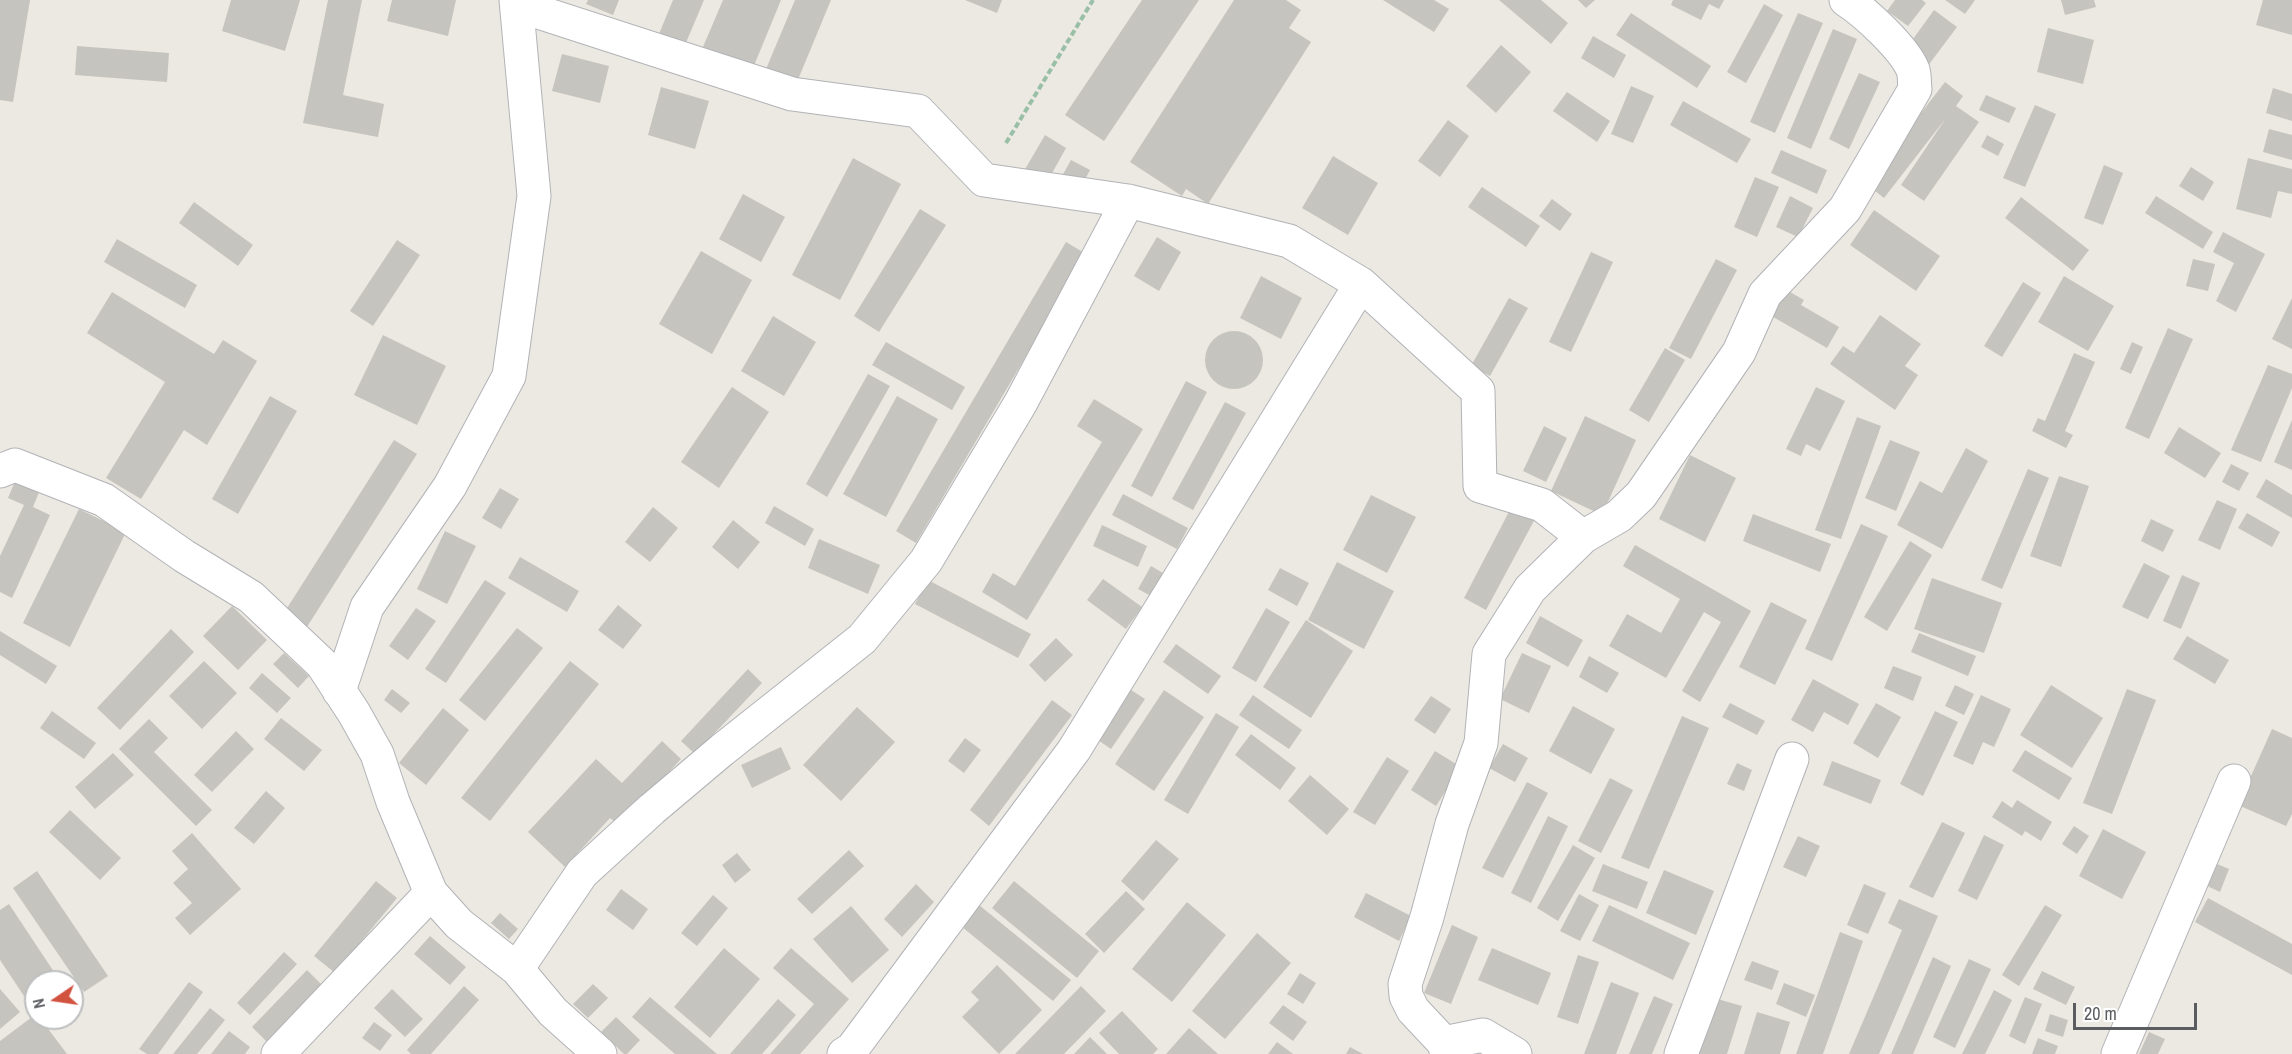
<!DOCTYPE html>
<style>
body{margin:0}
#map{position:relative;width:2292px;height:1054px;overflow:hidden;background:#ebe9e1;font-family:"Archivo Narrow",sans-serif}
canvas{display:block}
.north{position:absolute;left:24px;top:970px;width:60px;height:60px;box-sizing:border-box;background:#fff;border:2px solid #bdbebf;border-radius:50%;rotate:257deg;font-size:16px;font-weight:700;line-height:24px;text-align:center;color:#5a5c60}
.north::after{content:'';display:block;margin:auto;width:21px;height:27px;background:#d25240;clip-path:polygon(50% 0,100% 100%,50% 72%,0 100%)}
.scale{position:absolute;left:2073px;top:1003px;width:124px;height:27px;box-sizing:border-box;border:3px solid #5a5c60;border-top:0;padding-left:8px;font-size:18px;line-height:21px;white-space:nowrap;color:#5a5c60;-webkit-text-stroke:4px #fff;paint-order:stroke}
</style>
<div id="map">
<canvas width="2292" height="1054"></canvas>
<div class="north">N</div>
<div class="scale">20 m</div>
</div>
<script>
const c = document.querySelector('canvas').getContext('2d');
c.lineJoin = 'round';
function fill(path, color) {
  c.fillStyle = color;
  c.fill(path, 'evenodd');
}
function stroke(path, color, width, dash) {
  c.strokeStyle = color;
  c.lineWidth = width;
  c.lineCap = dash ? 'butt' : 'round';
  c.setLineDash(dash || []);
  c.stroke(path);
}
const building = new Path2D(`
 M0,0H30L13,102L0,100Z
 M231,0H300L285,51L222,31Z
 M328,0H362L343,95L384,104L378,137L303,123Z
 M392,0H456L448,36L387,21Z
 M588,0H619L613,15L586,4Z
 M673,0H704L685,45L659,34Z
 M723,0H781L753,68L703,47Z
 M795,0H831L797,82L766,69Z
 M965,0H1002L997,13Z
 M1142,0H1199L1104,141L1065,115Z
 M1234,0H1286L1301,10L1289,28L1311,42L1208,204L1186,189L1182,196L1130,162Z
 M1383,0H1434L1449,9L1434,32Z
 M1499,0H1541L1568,23L1551,44Z
 M1578,0H1595L1586,8Z
 M1673,0H1724L1719,9L1709,4L1701,20L1671,5Z
 M1895,0H1922L1926,3L1908,26L1887,11Z
 M1945,0H1975L1965,14Z
 M2061,0H2094L2096,7L2065,15Z
 M2263,0H2292V35L2256,25Z
 M1764,4L1783,15L1746,83L1727,72Z
 M1934,10L1957,27L1927,67L1905,50Z
 M1631,13L1711,66L1697,88L1616,35Z
 M1798,13L1823,23L1775,133L1750,122Z
 M2048,28L2094,40L2083,84L2037,72Z
 M1833,29L1857,39L1811,149L1787,138Z
 M1593,36L1626,55L1614,78L1581,58Z
 M1501,45L1531,72L1496,113L1466,86Z
 M77,46L169,53L167,82L75,75Z
 M562,54L609,66L600,103L552,91Z
 M1859,73L1880,82L1849,149L1829,139Z
 M1945,82L1963,96L1956,106L1979,122L1924,201L1901,185L1946,118L1884,198L1866,184Z
 M1631,86L1654,96L1633,143L1611,134Z
 M661,87L709,101L695,149L648,135Z
 M2273,88L2292,94V121L2266,113Z
 M1567,92L1610,121L1597,142L1553,111Z
 M1986,95L2016,108L2009,123L1979,110Z
 M1683,101L1751,139L1737,163L1670,125Z
 M2035,105L2056,114L2025,187L2003,178Z
 M1448,120L1469,136L1440,177L1418,161Z
 M2269,129L2292,135V160L2263,152Z
 M1045,135L1066,148L1046,184L1024,171Z
 M1987,135L2004,144L1998,156L1981,147Z
 M1781,150L1827,170L1817,194L1771,173Z
 M1333,156L1378,183L1348,235L1302,208Z
 M853,158L901,184L840,300L792,275Z
 M2248,158L2292,169V194L2278,191L2271,218L2236,209Z
 M1071,160L1090,170L1081,187L1062,176Z
 M2104,165L2123,173L2103,225L2084,218Z
 M2191,167L2214,182L2203,201L2179,186Z
 M1755,177L1779,187L1757,237L1734,227Z
 M1482,187L1540,226L1526,247L1468,207Z
 M743,194L785,217L761,262L719,239Z
 M1790,196L1813,208L1798,237L1776,227Z
 M2156,196L2213,232L2203,249L2145,213Z
 M2021,197L2089,250L2073,271L2005,218Z
 M1552,199L1572,214L1560,231L1539,216Z
 M194,202L253,245L238,266L179,223Z
 M920,209L946,225L879,332L854,316Z
 M1874,210L1940,256L1916,291L1850,245Z
 M2223,232L2265,254L2236,312L2216,301L2234,263L2213,252Z
 M1157,237L1181,252L1159,291L1134,276Z
 M117,239L197,285L185,308L104,262Z
 M397,240L420,255L373,326L350,311Z
 M1066,242L1086,254L916,543L896,531Z
 M701,251L752,280L712,354L659,324Z
 M1591,252L1613,262L1571,352L1549,342Z
 M1716,259L1737,270L1691,359L1669,348Z
 M2193,259L2215,264L2208,291L2186,286Z
 M1261,276L1302,298L1281,339L1240,318Z
 M2064,276L2114,306L2088,351L2038,322Z
 M2023,282L2041,293L2002,357L1984,346Z
 M1783,288L1804,300L1801,305L1839,327L1827,348L1768,314Z
 M112,292L214,354L223,340L257,361L207,445L184,430L141,499L106,478L165,382L87,333Z
 M1509,298L1528,308L1490,376L1471,366Z
 M2292,298V349L2272,339Z
 M1880,315L1921,344L1905,366L1918,375L1895,410L1830,364L1843,346L1854,353Z
 M773,316L816,342L784,396L741,371Z
 M2168,328L2193,339L2149,439L2125,428Z
 M1205 360a29 29 0 1 1 58 0a29 29 0 1 1-58 0Z
 M383,335L446,366L417,425L354,395Z
 M886,342L965,387L952,410L872,365Z
 M2132,342L2143,347L2131,374L2120,369Z
 M1665,348L1685,360L1649,422L1629,410Z
 M2074,353L2095,362L2065,431L2073,435L2066,448L2032,431L2038,418L2045,421Z
 M2268,365L2292,374V388L2261,462L2231,450Z
 M868,374L890,386L827,497L806,484Z
 M1186,381L1207,392L1152,497L1131,486Z
 M732,387L769,412L719,488L681,462Z
 M1816,387L1845,401L1820,451L1806,444L1801,456L1786,449Z
 M270,396L297,411L238,514L212,499Z
 M897,396L938,419L886,517L843,494Z
 M1094,399L1143,429L1027,620L982,592L993,573L1015,586L1102,442L1077,426Z
 M1225,402L1246,413L1193,510L1172,499Z
 M1585,416L1636,440L1602,515L1551,491Z
 M1857,417L1881,426L1841,539L1815,530Z
 M2292,420V470L2274,462Z
 M1544,426L1567,438L1546,482L1523,471Z
 M2179,427L2221,453L2205,478L2164,453Z
 M394,440L417,454L305,630L282,616Z
 M1890,440L1920,452L1896,511L1865,498Z
 M1966,448L1988,461L1942,549L1897,525L1920,481L1942,493Z
 M1690,455L1736,478L1705,542L1659,519Z
 M2231,464L2249,473L2239,491L2222,482Z
 M2028,469L2049,478L2002,589L1981,580Z
 M2059,476L2089,486L2061,567L2030,556Z
 M16,479L40,490L33,507L50,515L12,598L0,592V556L24,505L8,498Z
 M2266,479L2292,495V518L2256,497Z
 M500,488L519,499L501,529L482,518Z
 M1123,494L1188,528L1177,549L1112,515Z
 M1371,495L1416,517L1387,573L1343,550Z
 M2217,500L2237,509L2220,550L2198,540Z
 M774,506L814,529L805,546L765,523Z
 M1512,506L1535,519L1486,610L1464,598Z
 M653,507L678,528L650,562L625,542Z
 M79,509L126,532L70,647L23,623Z
 M2247,513L2280,532L2272,547L2238,528Z
 M1753,514L1831,544L1820,572L1743,541Z
 M2151,519L2174,530L2163,552L2141,541Z
 M733,520L760,542L738,569L712,547Z
 M1861,524L1888,536L1832,661L1805,649Z
 M1102,525L1147,546L1138,567L1093,546Z
 M445,531L476,546L447,604L417,589Z
 M819,539L880,565L868,594L808,568Z
 M1910,541L1932,555L1887,631L1864,617Z
 M1635,545L1751,611L1700,702L1682,691L1721,622L1704,612L1666,678L1609,646L1627,614L1661,633L1680,599L1623,566Z
 M520,557L579,591L567,612L508,578Z
 M1337,562L1394,591L1364,649L1308,620Z
 M2144,563L2170,576L2148,619L2122,607Z
 M1151,566L1163,573L1151,596L1138,589Z
 M1280,568L1309,583L1297,606L1268,590Z
 M2182,575L2200,583L2181,629L2163,621Z
 M1932,578L2002,603L1984,653L1914,629Z
 M1103,579L1142,607L1126,629L1087,600Z
 M485,580L506,593L446,683L425,669Z
 M928,580L1031,634L1018,658L915,604Z
 M1771,602L1807,620L1775,685L1739,667Z
 M618,605L642,625L623,649L598,630Z
 M232,606L267,640L238,670L203,636Z
 M416,608L436,621L408,660L389,646Z
 M1266,608L1290,622L1256,682L1232,668Z
 M1540,616L1583,640L1568,667L1526,643Z
 M1306,620L1353,651L1311,718L1263,687Z
 M517,628L543,648L485,721L459,700Z
 M171,629L194,652L120,730L97,708Z
 M0,631L57,666L46,684L0,655Z
 M1919,633L1976,656L1968,676L1911,652Z
 M2187,636L2229,660L2215,684L2173,659Z
 M1056,638L1073,655L1045,682L1029,665Z
 M1176,644L1221,676L1208,694L1163,662Z
 M284,653L309,676L298,688L273,664Z
 M1522,653L1551,666L1529,713L1500,699Z
 M1589,656L1619,673L1607,693L1579,677Z
 M204,661L237,693L202,729L169,696Z
 M570,661L599,684L490,821L461,798Z
 M1893,666L1922,677L1913,701L1884,688Z
 M748,669L762,683L695,754L681,741Z
 M262,673L291,698L277,713L249,688Z
 M1813,679L1859,704L1848,725L1824,712L1813,732L1791,720Z
 M1955,685L1974,694L1964,715L1945,706Z
 M2051,685L2103,718L2072,768L2020,735Z
 M1125,686L1145,699L1111,749L1092,736Z
 M392,689L410,703L401,713L384,700Z
 M2127,689L2156,700L2112,814L2083,803Z
 M1164,690L1204,717L1154,791L1115,764Z
 M1253,695L1302,730L1289,749L1239,715Z
 M1981,695L2011,709L1994,747L1983,742L1973,765L1953,756Z
 M1431,696L1451,709L1435,734L1414,720Z
 M1052,700L1072,715L989,826L970,810Z
 M1730,703L1765,721L1757,735L1722,717Z
 M1876,703L1901,717L1878,758L1853,743Z
 M1573,706L1615,729L1591,774L1549,751Z
 M857,707L895,742L841,801L803,765Z
 M443,708L469,730L426,785L399,763Z
 M52,711L96,743L84,759L40,728Z
 M1935,711L1958,722L1923,796L1900,784Z
 M1216,713L1239,727L1188,814L1164,800Z
 M1682,716L1709,728L1649,869L1621,858Z
 M281,718L322,750L304,771L264,739Z
 M149,719L168,738L154,752L212,810L196,826L119,749Z
 M2272,729L2292,738V814L2286,826L2238,805Z
 M236,731L254,749L212,792L194,775Z
 M1251,734L1296,768L1280,790L1235,755Z
 M965,738L981,750L964,773L948,761Z
 M662,741L681,759L619,825L610,818L565,867L528,832L596,759L622,783Z
 M1503,744L1528,758L1515,782L1489,768Z
 M781,747L791,769L752,788L741,765Z
 M2025,750L2072,778L2059,800L2012,771Z
 M1435,751L1461,767L1436,806L1411,790Z
 M113,753L134,775L95,809L75,787Z
 M1387,757L1409,771L1375,825L1353,812Z
 M1832,761L1881,780L1871,804L1823,785Z
 M1737,763L1752,770L1744,791L1727,784Z
 M1310,775L1349,809L1327,835L1288,801Z
 M1610,778L1633,790L1601,853L1578,841Z
 M1527,782L1548,793L1503,878L1482,868Z
 M266,791L285,808L254,844L234,828Z
 M2017,800L2052,822L2041,841L2025,831L2022,836L1992,817L2002,801L2012,808Z
 M70,810L121,858L100,880L49,832Z
 M1548,816L1568,826L1531,903L1511,893Z
 M1942,822L1965,833L1933,898L1909,887Z
 M2074,826L2089,836L2077,854L2062,844Z
 M2103,829L2146,852L2122,899L2079,876Z
 M192,833L241,889L190,935L175,918L192,903L173,883L188,869L172,851Z
 M1984,835L2004,845L1977,900L1958,891Z
 M1798,836L1820,846L1806,877L1783,867Z
 M1156,840L1179,859L1143,901L1121,881Z
 M1573,845L1595,858L1558,921L1537,908Z
 M849,850L864,866L812,914L797,899Z
 M737,853L751,870L735,883L722,865Z
 M2210,861L2229,869L2220,892L2201,883Z
 M1603,864L1648,882L1637,909L1592,891Z
 M1664,870L1714,891L1696,935L1646,913Z
 M37,871L108,976L84,992L13,888Z
 M376,881L397,898L335,973L314,956Z
 M1014,881L1099,951L1077,978L992,908Z
 M916,884L934,902L902,937L884,919Z
 M1864,884L1886,893L1868,934L1847,925Z
 M621,889L648,909L633,930L606,910Z
 M1126,891L1145,909L1104,953L1085,934Z
 M1366,893L1411,916L1399,941L1354,917Z
 M1579,894L1599,905L1580,941L1560,931Z
 M713,895L728,908L697,946L681,933Z
 M2208,898L2292,944V975L2195,922Z
 M1899,899L1938,916L1879,1054H1849L1902,930L1888,923Z
 M1187,902L1226,935L1172,1002L1132,969Z
 M9,904L60,981L36,982V997L28,1002L0,960V910Z
 M979,905L1071,980L1053,1001L962,927Z
 M1609,905L1690,943L1673,980L1592,941Z
 M2045,905L2062,915L2019,986L2002,975Z
 M851,906L889,950L852,983L813,939Z
 M500,913L518,929L509,939L491,923Z
 M1452,925L1478,937L1451,1004L1424,993Z
 M1840,932L1863,941L1823,1054H1796Z
 M1257,933L1291,963L1225,1039L1192,1011Z
 M430,936L466,967L450,985L414,954Z
 M724,948L760,979L710,1038L674,1007Z
 M791,948L849,999L800,1054H770L814,1004L773,968Z
 M1492,948L1551,973L1538,1005L1478,980Z
 M284,952L297,964L250,1015L237,1003Z
 M1578,955L1599,962L1578,1024L1557,1017Z
 M1933,957L1951,966L1913,1054H1891Z
 M1969,959L1991,969L1955,1048L1933,1037Z
 M1752,961L1779,971L1772,990L1744,980Z
 M997,965L1042,1010L999,1054L962,1017L979,1000L971,992Z
 M307,970L322,985L267,1042L252,1027Z
 M2042,971L2075,987L2066,1005L2033,989Z
 M1300,973L1316,983L1303,1004L1287,994Z
 M189,982L203,992L158,1054H147L139,1049Z
 M1611,982L1639,993L1616,1054H1584Z
 M1784,983L1815,995L1806,1017L1776,1004Z
 M593,984L608,998L588,1018L573,1004Z
 M464,986L479,1000L431,1054H411L407,1050Z
 M1081,986L1106,1011L1064,1054H1015Z
 M0,989L20,1012L0,1029Z
 M392,989L423,1019L405,1037L374,1008Z
 M1994,990L2012,1000L1985,1054H1962Z
 M1654,996L1673,1004L1652,1054H1629Z
 M650,997L717,1054H675L632,1017Z
 M2025,997L2042,1004L2025,1044L2009,1036Z
 M1714,998L1742,1006L1727,1054H1696Z
 M778,999L796,1015L762,1054H730Z
 M1283,1005L1307,1022L1293,1041L1269,1023Z
 M210,1008L225,1020L197,1054H173Z
 M1122,1011L1158,1049L1153,1054H1119L1099,1033Z
 M1757,1012L1790,1022L1780,1054H1744Z
 M36,1014V1018H40L67,1054H0V1041Z
 M2050,1014L2068,1020L2063,1037L2045,1031Z
 M616,1017L640,1040L627,1054H624L601,1032Z
 M374,1022L392,1035L380,1051L362,1038Z
 M1189,1028L1218,1054H1166Z
 M229,1031L250,1047L245,1054H211Z
 M2149,1032L2165,1039L2158,1054H2139Z
 M1090,1037L1107,1054H1074Z
 M2038,1038L2058,1046L2055,1054H2032Z
 M1277,1042L1293,1054H1268Z
 M1350,1047L1363,1054H1346Z`);
const path = new Path2D(`
 M1006,143L1093,0`);
const minor = new Path2D(`
 M517,5L792,94L918,111L984,180L1128,201L1289,241L1361,284L1478,391L1480,486L1542,505L1583,537
 M0,471L15,465L104,500L184,556L251,597L322,664L354,713L377,754L393,802L431,893L459,924L517,969L553,1012L600,1054
 M339,691L367,607L450,486L509,376L534,196L516,0
 M517,969L582,873L652,809L722,750L862,639L926,561L1020,404L1128,201
 M1444,1043L1483,1035L1515,1054
 M278,1054L431,893
 M844,1054L852,1049L1074,750L1361,284
 M1447,1054L1444,1043L1413,1010L1406,996L1405,984L1427,917L1452,824L1481,743L1489,654L1530,589L1583,537L1619,516L1641,495L1739,352L1765,294L1845,209L1915,89C1914,83 1915,76 1913,70C1905,49 1865,12 1846,0
 M1681,1054L1792,759
 M2118,1054L2234,781`);
fill(building, '#c6c4be');
stroke(minor, '#b2b3b7', 35);
stroke(path, '#9abfa7', 4, [6, 3]);
stroke(minor, '#fff', 33);
</script>
